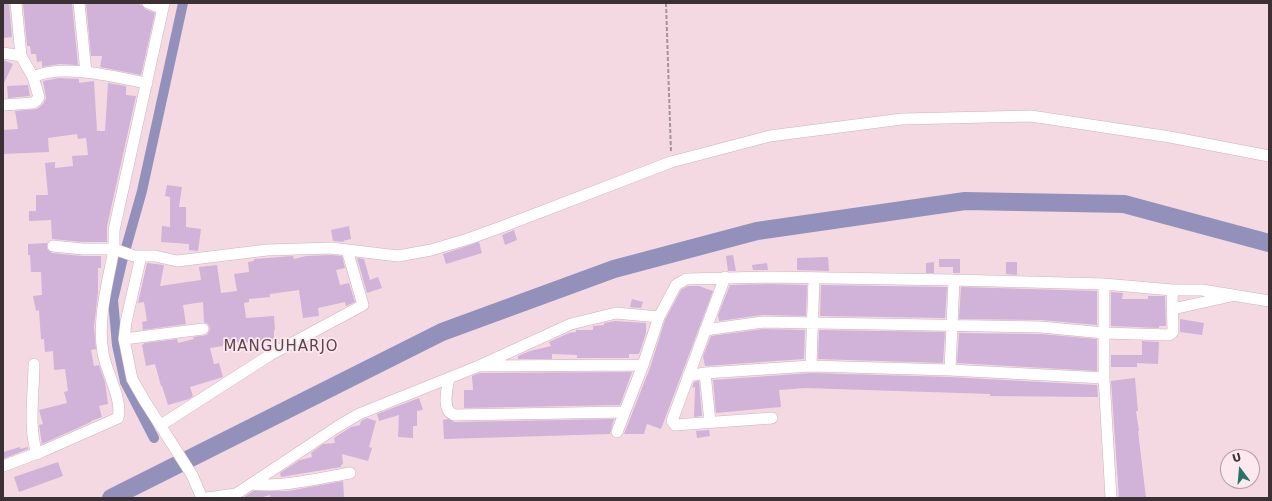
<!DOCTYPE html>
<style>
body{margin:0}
#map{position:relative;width:1272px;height:501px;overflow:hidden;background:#f4d9e3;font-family:"DejaVu Sans",sans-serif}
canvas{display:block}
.frame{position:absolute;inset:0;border:4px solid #3b3135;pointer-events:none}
.north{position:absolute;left:1220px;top:449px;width:40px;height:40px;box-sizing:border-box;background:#fee8f0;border:1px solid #b09fa5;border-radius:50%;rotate:344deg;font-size:11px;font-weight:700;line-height:16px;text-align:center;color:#3b3135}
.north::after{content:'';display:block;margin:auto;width:14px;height:18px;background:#2b7269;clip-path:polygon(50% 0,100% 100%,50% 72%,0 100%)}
</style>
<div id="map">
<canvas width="1272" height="501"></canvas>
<div class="frame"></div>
<div class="north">U</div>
</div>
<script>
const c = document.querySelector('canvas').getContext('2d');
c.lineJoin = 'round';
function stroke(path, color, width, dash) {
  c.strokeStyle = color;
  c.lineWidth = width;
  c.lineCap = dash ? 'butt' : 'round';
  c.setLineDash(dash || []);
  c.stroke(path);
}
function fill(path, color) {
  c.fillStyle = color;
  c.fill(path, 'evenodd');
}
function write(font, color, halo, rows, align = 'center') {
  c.font = font + ' "DejaVu Sans",sans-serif';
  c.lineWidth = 3.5;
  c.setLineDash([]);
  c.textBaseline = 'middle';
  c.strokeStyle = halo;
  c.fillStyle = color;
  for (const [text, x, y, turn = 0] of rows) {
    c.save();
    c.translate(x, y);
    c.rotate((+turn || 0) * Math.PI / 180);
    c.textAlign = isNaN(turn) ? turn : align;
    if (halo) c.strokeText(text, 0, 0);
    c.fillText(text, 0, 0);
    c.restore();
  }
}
const canal = new Path2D(`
 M154,438L125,382L117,345L113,300L122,262L142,191L183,3`);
const river = new Path2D(`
 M111,498L442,332L614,269L757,231L965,201L1124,204L1269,243`);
const building = new Path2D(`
 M3,3H9L12,37L3,38Z
 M23,3H72L78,65L59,64L42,67V61L37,62L36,54H31L30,46H27Z
 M86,3H135L142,5L145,9L155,13L141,75L100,67L102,56H91Z
 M3,60L13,64L3,85Z
 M59,78L79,79V83L94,81L97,131H105L108,83L126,86V95L136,96L107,226V242H83L52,239L51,220L29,221V211H36V195H48L45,163L55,162V168L73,166L72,156L88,155L86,138L78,139L77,134L48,138L49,152L3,154V130L18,129L15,111L37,109L43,104L46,98L43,81Z
 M28,85L30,96L8,98L7,86Z
 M167,185L182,187L179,207H186V227L201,229L198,251L189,250V244L161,242L162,226L170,227V197L165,196Z
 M349,226L351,239L343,241L344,242L333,241L331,230Z
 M514,230L517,240L505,245L502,235Z
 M479,242L482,253L446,264L443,254Z
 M47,243V249L52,253L82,256H101V268H98V292L94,327L96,349L91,350L94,366L99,365L105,382L108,404L99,406L102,417L91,421V422L42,444L39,425L43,424L39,410L67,403L64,392L68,391L65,369L54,370L53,351L45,352L44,339H41L39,310L36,311L33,296L42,295L41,272H31L30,255H28V244Z
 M331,255L342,256L345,268L336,270L340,285L349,283L355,302L346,306L345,302L318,308L319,316L303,318L299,290L270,294V297L249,299V302L244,303L246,318L274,316L275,330H274V339L243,343L242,342L224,343L223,346L210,348L214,364L219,363L223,377L190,387L193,396L189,399L168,405L162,386H161L155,364L146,366L142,345L145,343L177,339L178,343L194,339L193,337L207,335L209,332L210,328L208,324L204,322L203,302L183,305L186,324L143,330L142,322L147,321L144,302L138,303L147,263L164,265L160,286L201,280L199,267L217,265L221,293L237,291L234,274L249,272L248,262L254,261V259L293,256L294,259L306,256Z
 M733,255L736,271H728L726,256Z
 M828,257L829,271L797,270V258Z
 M357,258L364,259L370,280L378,277L382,288L367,293Z
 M939,259H960V273H953V267H939Z
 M934,262V273H926V263Z
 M1006,262H1017V275L1006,274Z
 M767,263L768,270H753L752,265Z
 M770,284L807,285L806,316L762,315L719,321L718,315L730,285Z
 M821,285L947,287L945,318L820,316Z
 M688,286H699L713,291L661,429L647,424L644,434H624L650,368L665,320L681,290Z
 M961,287L1097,291V325L1041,320L959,319Z
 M1111,292L1123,293L1122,299H1148V296H1165L1166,326H1159V328L1111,326Z
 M632,299L643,302L641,308L630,307Z
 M1180,319L1204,323L1202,335L1180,332Z
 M615,321L646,323V333L639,354H629V358H577V355L552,354V359H518V356L530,351L551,346L549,342L569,333L576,332V330H593V326L604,325V323Z
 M763,329L805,330L804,359L705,366L703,356L711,336Z
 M819,330L945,332L943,363L818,359Z
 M959,333L1041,334L1097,339V371L957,363Z
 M1142,341L1159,342L1158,364L1137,363V367H1111V355H1142Z
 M632,372L620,405L464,408V390H473L472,376L480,373Z
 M811,373L950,377L1097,385L1098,397L990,396V394L805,388L779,390L781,407L716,413L713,380Z
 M1135,378L1138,411H1136L1139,431H1138L1146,498H1119L1111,381Z
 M699,381L702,416L694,417L695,387L692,388L694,382Z
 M419,398L423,410L417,411V426H413V438L398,437L399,415L379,421L377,414Z
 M367,418L376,421L369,447L372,448L368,461L342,454L343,464L341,465V467L281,477L280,473L300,460L312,457L311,453L323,444L335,443L334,438L351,427L360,425L361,421Z
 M448,419L455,422L614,419L610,434L444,439L443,420Z
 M709,430L710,436L697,438L696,431Z
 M20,447V449L28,447V449L3,459V452Z
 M58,462L63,476L19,492L14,477Z
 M343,481L344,498H271L270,495L259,498H243L253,491H288Z`);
const path = new Path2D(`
 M666,3L671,153`);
const minor = new Path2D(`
 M16,3L21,56L33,77C63,63 114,77 147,83
 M79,3L86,72
 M148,3L163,9
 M164,3L114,230V249L134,256H141L126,322L124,339L132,379L144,400L192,475L202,498
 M3,53L21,56
 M3,105L33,103L37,100L39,97L33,77
 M141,256H155L177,261L267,250L331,248L398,256L431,250L468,239L504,226L671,162L770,136L902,119L1031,116L1170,137L1269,156
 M725,277L672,421L675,425L772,418
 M1104,284V378L1111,498
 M1173,309L1231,296
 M705,330L763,322L1041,327L1104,333L1169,335L1173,332L1172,290
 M124,339L203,329
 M34,364C34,392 28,428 37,454
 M479,366L643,365L659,317L676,285L686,279L770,277L954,280L1104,284L1172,290H1202L1269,301
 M811,366L814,278
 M950,370L954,280
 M705,373L710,422
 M688,376L705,373L811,366L950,370L1104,378
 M449,378C447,389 441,412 455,415L624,412
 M161,425L270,355L363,305L347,250
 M617,432L643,365
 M3,466L43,451L118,418C123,400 106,372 103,353C97,319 108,282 114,249H83L53,246
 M252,484C279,488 321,478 350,473
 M207,498L236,494
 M230,498L337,427L359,414L479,366L571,324L616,313L659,317`);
const quarterNames = [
 ["MANGUHARJO",281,347]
];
stroke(canal, '#9391bb', 10);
stroke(river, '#9391bb', 18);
fill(building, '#d1b2d8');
stroke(minor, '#ccb2bb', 12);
stroke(path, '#a6929a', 2, [4, 2]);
stroke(minor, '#fff', 11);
c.letterSpacing = '1px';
write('15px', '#5b454d', '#fee8f0', quarterNames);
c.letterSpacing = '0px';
</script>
